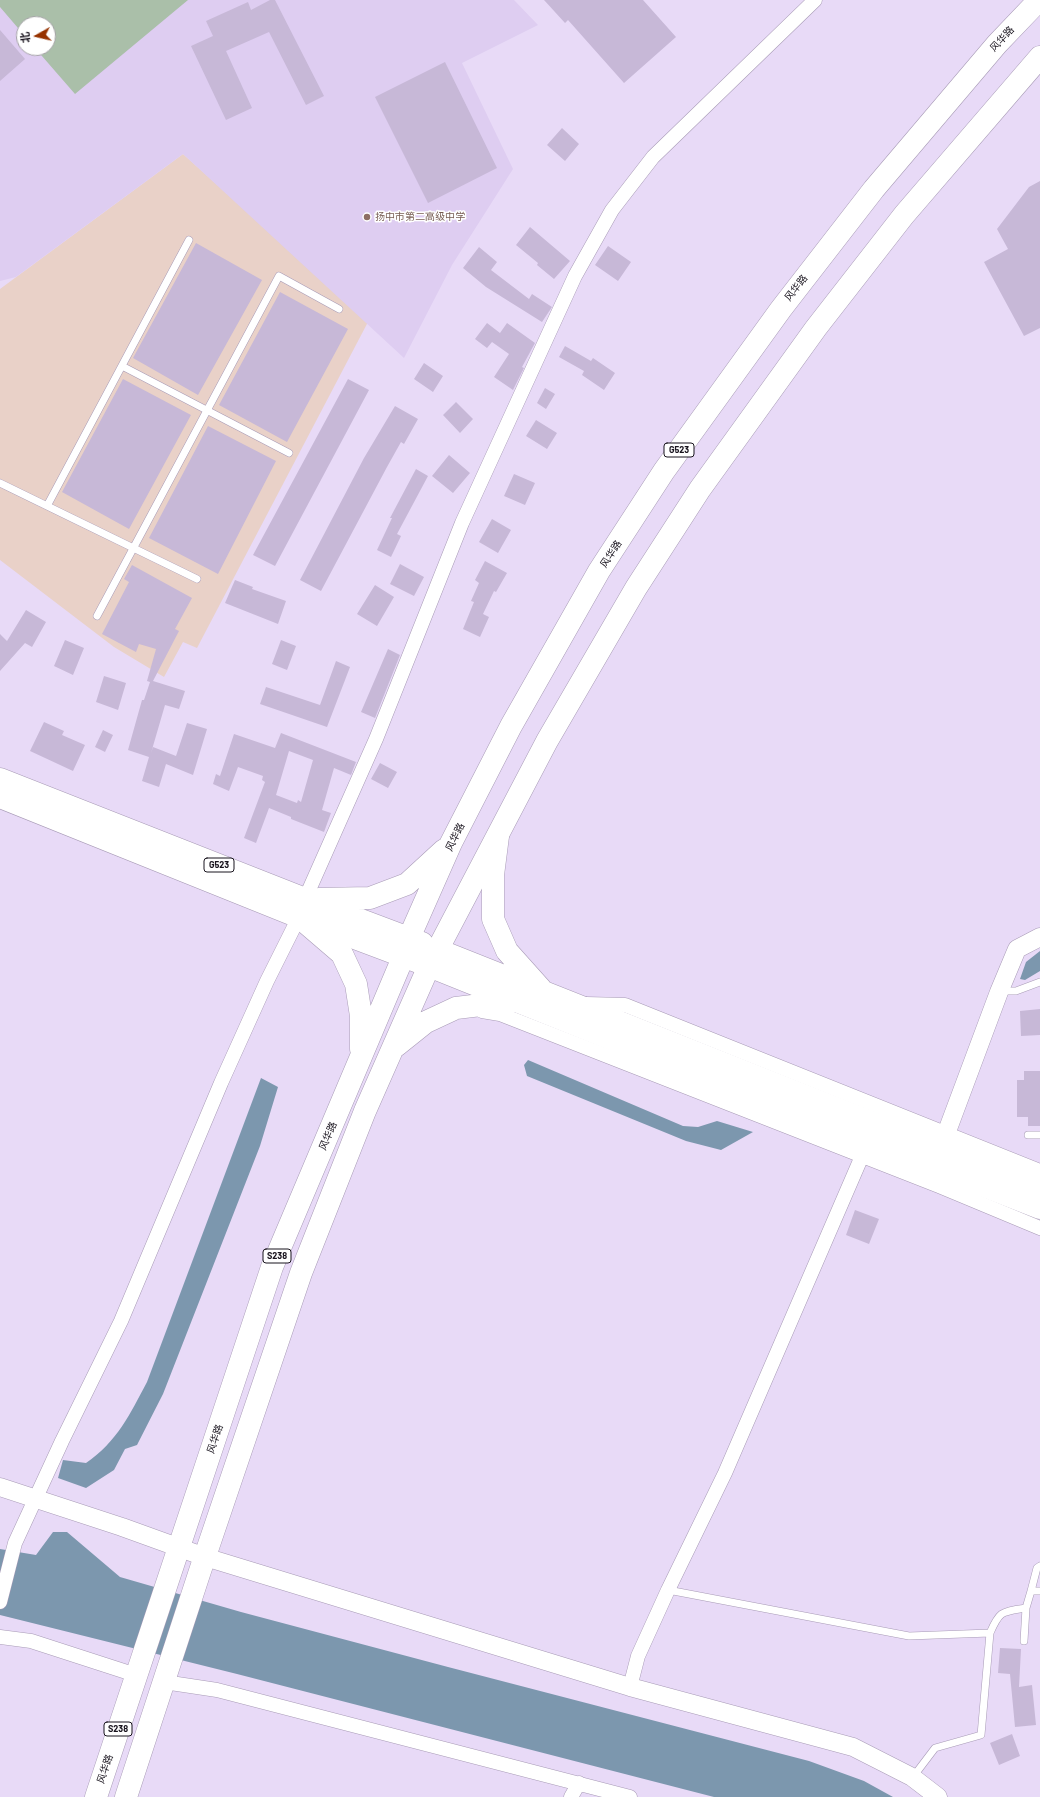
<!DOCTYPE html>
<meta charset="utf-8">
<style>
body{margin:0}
#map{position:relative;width:1040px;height:1797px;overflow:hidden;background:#e8daf7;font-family:Barlow,"Noto Sans SC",sans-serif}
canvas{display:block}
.north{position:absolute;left:16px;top:16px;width:40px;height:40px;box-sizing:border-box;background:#fff;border:1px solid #a3a1a5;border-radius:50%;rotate:262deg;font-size:11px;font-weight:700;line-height:16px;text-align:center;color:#19141e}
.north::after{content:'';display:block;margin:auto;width:14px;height:18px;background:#973300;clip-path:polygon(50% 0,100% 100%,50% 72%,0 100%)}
</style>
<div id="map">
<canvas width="1040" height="1797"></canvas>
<div class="north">北</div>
</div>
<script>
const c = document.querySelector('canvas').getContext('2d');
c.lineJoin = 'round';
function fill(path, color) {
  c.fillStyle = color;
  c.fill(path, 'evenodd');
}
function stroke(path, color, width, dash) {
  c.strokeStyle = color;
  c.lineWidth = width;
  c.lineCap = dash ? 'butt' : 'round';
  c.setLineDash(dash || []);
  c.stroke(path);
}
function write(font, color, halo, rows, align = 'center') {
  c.font = font + ' Barlow,"Noto Sans SC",sans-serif';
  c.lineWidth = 3;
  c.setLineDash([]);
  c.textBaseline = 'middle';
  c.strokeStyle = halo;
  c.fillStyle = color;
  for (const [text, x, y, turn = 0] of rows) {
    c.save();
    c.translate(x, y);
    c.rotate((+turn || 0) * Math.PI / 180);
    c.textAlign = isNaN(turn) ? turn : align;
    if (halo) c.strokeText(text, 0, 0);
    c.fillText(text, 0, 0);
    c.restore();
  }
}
const industrial = new Path2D(`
 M183,154L283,243L368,322L197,648L183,642L164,677L114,647L0,560V289Z`);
const built = new Path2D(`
 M0,0H514L538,25L462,63L513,169L452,265L404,358L183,154L16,277L0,281ZM24,24H48V48H24Z`);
const green = new Path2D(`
 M0,0H188L75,94L35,48H48V24H24V35L0,7Z`);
const water = new Path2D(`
 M1040,951V971L1025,980L1020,979L1026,962Z
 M528,1060L683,1126L698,1127L717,1121L753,1132L721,1150L686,1141L527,1076L524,1065Z
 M261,1078L278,1087L260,1146L163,1394L137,1445L125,1449L114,1470L86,1488L58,1478L63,1460L86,1463C117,1442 130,1414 147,1382Z
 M53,1532H67L120,1577L241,1612L448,1667L809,1761L864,1781L893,1797H714L237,1674L0,1615V1549L36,1555Z`);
const building = new Path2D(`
 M270,0H275L324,96L306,105L269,32L226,51L252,108L226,120L191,46L213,36L206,21L248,2L251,10Z
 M544,0H643L676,37L624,83L568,20L565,23Z
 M0,30L25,59L0,81Z
 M445,62L497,168L428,203L375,97Z
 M562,128L579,144L565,161L547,145Z
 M1040,181V328L1024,336L984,262L1008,249L997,229L1029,187Z
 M530,227L570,261L554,279L537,265L538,263L516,245Z
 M196,243L262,280L198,395L133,358Z
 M608,246L631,262L618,281L595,265Z
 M479,247L497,262L491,270L529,299L532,294L552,307L542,322L486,287L463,268Z
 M280,292L348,329L287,442L219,405Z
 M487,323L500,333L507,323L535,343L522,367L524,368L513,390L494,377L509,354L492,342L487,348L475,339Z
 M565,346L591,361L593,358L615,373L604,390L582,375L584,371L559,357Z
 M424,363L443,376L433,392L414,379Z
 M123,379L191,415L129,529L62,492Z
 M348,379L369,390L275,566L253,555Z
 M545,388L555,394L546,409L537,403Z
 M456,402L473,419L460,433L443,415Z
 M395,406L418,419L404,444L401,442L387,467L321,591L300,580L364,458Z
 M536,420L557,433L547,449L526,436Z
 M208,426L276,461L218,574L149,538Z
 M449,455L470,473L453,493L432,476Z
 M416,469L428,476L397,534L401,536L391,557L377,550L392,518H390Z
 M514,474L535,483L525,505L504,496Z
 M492,519L511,530L498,553L479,542Z
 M485,561L507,573L496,592L494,591L483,614L489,617L480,637L463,629L474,602L471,601L479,583L475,580Z
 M400,564L424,577L414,596L390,584Z
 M132,565L192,598L175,629L179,631L153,681L185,691L179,709L165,705L151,753L153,747L176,756L187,723L207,729L193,775L166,764L159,787L142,781L149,757L128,750L142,700H144L150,682L147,681L156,649L139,644L136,652L102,634L129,582L124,579Z
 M235,580L253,587L252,589L286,601L278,624L225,603Z
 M375,585L394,597L377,626L357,614Z
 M26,610L46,622L32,647L25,643L0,671V634L7,641Z
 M65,640L84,648L73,675L54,666Z
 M281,640L296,646L287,670L272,664Z
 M388,649L400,655L375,718L361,712Z
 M336,661L350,667L327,727L260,704L266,687L320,705Z
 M104,676L126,683L118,710L96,702Z
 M44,722L64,731L62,735L85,745L73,771L30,751Z
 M103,730L113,735L105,752L95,747Z
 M281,733L356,762L351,775L334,768L322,810L331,813L324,832L291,819V817L269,808L256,843L244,838L265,782L262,780L263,776L238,767L229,791L213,784L216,774L220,776L234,734L275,748ZM289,751L313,760L301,802L298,800L297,803L276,795Z
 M380,763L397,772L388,788L371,779Z
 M1040,1009V1035L1021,1036L1020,1011Z
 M1024,1071H1040V1126H1028V1117H1017V1080H1024Z
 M855,1210L879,1219L869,1244L846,1235Z
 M1000,1648L1021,1649L1019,1687L1032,1685L1036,1725L1015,1727L1010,1674L998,1673Z
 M1012,1734L1020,1756L999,1765L990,1743Z`);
const service = new Path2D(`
 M122,366L289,453
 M0,483L197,579
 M47,506L189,240
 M97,616L279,276L339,309
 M1000,991H1016L1040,982
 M1028,1135H1040
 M668,1590L909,1636L990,1633
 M1031,1591L1037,1568L1040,1566
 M1024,1641L1026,1608L1031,1591H1040
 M913,1777L935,1748L981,1735L990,1633C1000,1610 1002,1612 1026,1608`);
const minor = new Path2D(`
 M305,899L376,739L462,523L575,276L612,210L653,157L815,0
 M586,1004L625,1005L1040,1171
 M482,1011L500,1014L939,1186L1040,1228
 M0,1602L15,1543L62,1441L121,1321L221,1083L267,981L299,917
 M0,1637L31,1641L136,1675
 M164,1682L217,1690L630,1797
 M630,1687L638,1656L668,1590L725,1473L862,1156
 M571,1797L579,1783`);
const tertiary = new Path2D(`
 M949,1154L946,1134L999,992L1017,949L1040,937
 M0,1487L122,1527L205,1557L630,1687L853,1747L912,1777L938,1797`);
const primary = new Path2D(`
 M498,836L493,875V919L507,951L541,989
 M300,918L342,954L356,984L361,1016V1049
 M438,950L1040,1189
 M396,1046L426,1022L456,1008L514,1001
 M96,1797L272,1267L404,955
 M126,1797L200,1571L301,1273L365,1111L429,966L706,1077L1040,1208`);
const trunk = new Path2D(`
 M0,779L305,899L422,943
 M0,797L299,917L429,966L547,741L636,588L700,489L816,328L904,215L1040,57
 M319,899L370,898L407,884L444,850
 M404,955L409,938L451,843L511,726L599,571L664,471L781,309L874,189L997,44L1039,0`);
const markers = [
 [367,217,4,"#8d6e63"]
];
const shields = [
 [679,450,30],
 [219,865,30],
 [277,1256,28],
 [118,1729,28]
];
const shieldNames = [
 ["G523",679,450],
 ["G523",219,865],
 ["S238",277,1256],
 ["S238",118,1729]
];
const streetNames = [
 ["风华路",1002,39,-47],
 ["风华路",796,288,-52],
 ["风华路",611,554,-57],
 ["风华路",455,837,-64],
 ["风华路",328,1136,-67],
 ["风华路",215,1439,-72],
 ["风华路",105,1769,-72]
];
const educationNames = [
 ["扬中市第二高级中学",375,217]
];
fill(industrial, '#e9d1c8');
fill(built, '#decdf1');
fill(green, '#aabfa9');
fill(water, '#7c97ae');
fill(building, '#c7b8d7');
stroke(service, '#a89bb6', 8);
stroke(minor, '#a89bb6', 15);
stroke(tertiary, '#a89bb6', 19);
stroke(primary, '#a89bb6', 23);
stroke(trunk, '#a89bb6', 23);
stroke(service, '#fff', 7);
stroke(minor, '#fff', 14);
stroke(tertiary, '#fff', 18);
stroke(primary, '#fff', 22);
stroke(trunk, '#fff', 22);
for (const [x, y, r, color] of markers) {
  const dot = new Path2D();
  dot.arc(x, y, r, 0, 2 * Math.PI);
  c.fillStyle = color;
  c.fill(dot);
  stroke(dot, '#fff', 1.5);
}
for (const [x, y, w] of shields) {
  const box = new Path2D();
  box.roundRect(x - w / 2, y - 7, w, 14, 3);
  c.fillStyle = '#fff';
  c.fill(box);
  stroke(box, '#19141e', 1);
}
write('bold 9px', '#19141e', null, shieldNames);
write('10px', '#19141e', '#fff', streetNames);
write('10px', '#785e54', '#fff', educationNames, 'left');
</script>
